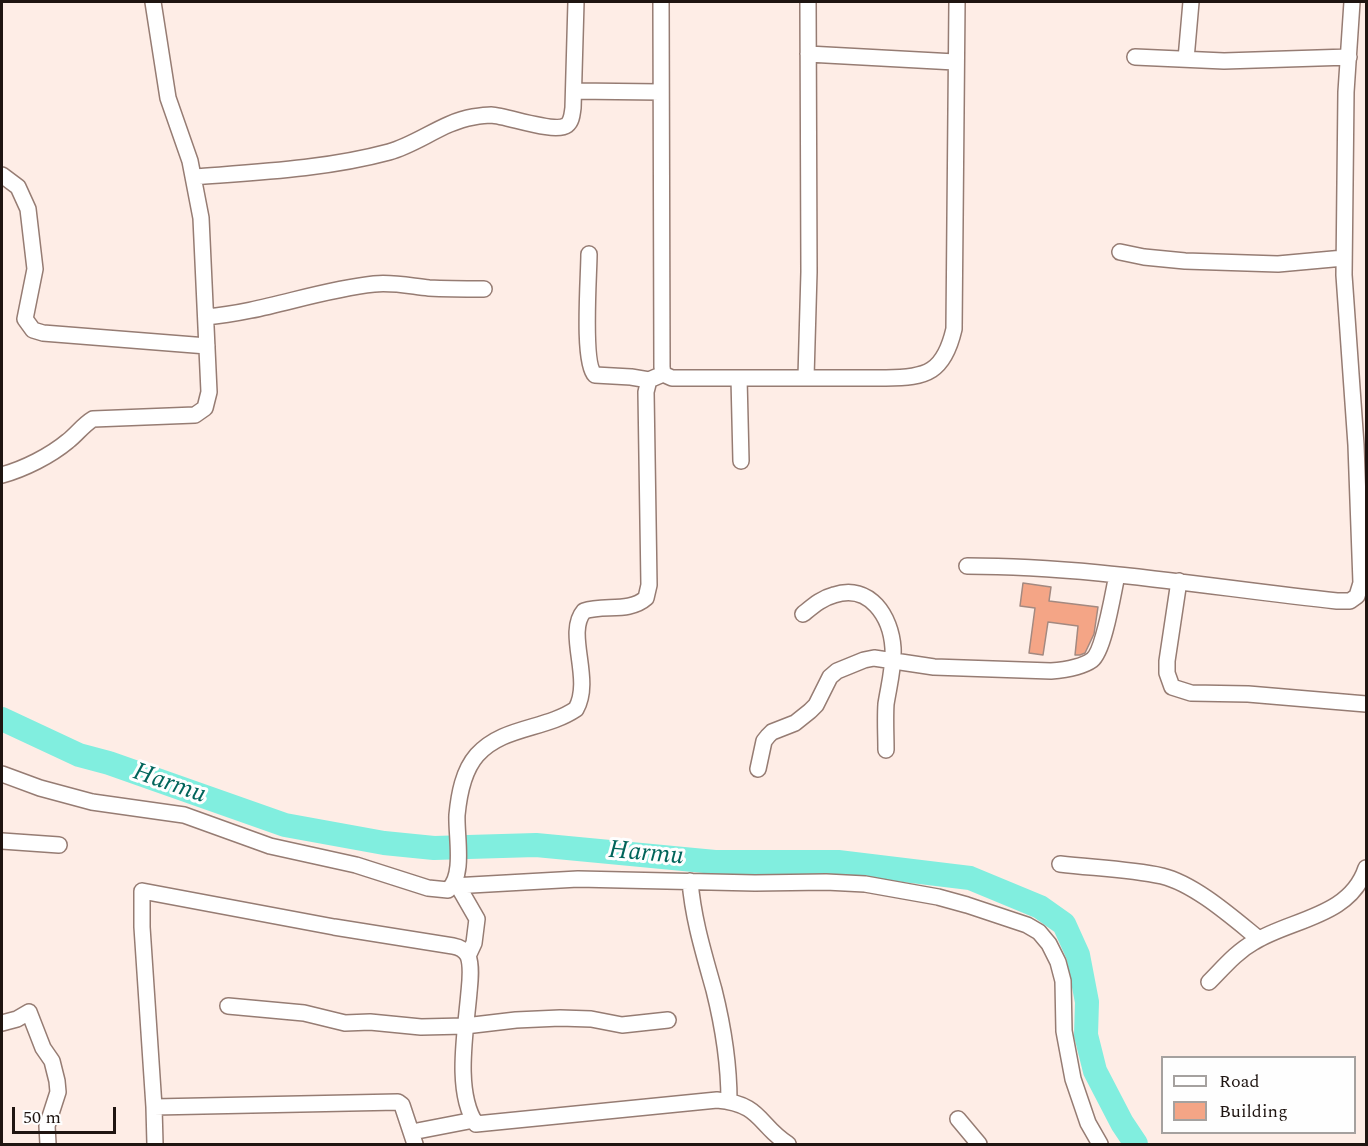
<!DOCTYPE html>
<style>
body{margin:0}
#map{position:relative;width:1368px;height:1146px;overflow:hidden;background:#feede6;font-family:Spectral,serif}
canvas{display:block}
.frame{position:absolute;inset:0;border:3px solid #1f1511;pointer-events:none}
.legend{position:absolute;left:1161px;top:1056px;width:195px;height:78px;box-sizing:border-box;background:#fefefe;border:2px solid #a5a19f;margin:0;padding:8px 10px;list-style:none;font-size:18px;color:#1f1511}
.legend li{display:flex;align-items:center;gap:12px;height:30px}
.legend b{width:30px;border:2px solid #a5a19f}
.scale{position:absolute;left:12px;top:1107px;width:104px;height:27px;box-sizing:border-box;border:3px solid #1f1511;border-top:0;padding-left:8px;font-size:18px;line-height:21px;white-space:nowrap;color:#1f1511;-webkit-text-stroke:4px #fefefe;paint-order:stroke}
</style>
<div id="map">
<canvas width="1368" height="1146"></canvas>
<div class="frame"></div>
<ul class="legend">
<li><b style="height:8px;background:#fff"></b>Road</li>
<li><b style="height:16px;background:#f4a586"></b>Building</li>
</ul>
<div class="scale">50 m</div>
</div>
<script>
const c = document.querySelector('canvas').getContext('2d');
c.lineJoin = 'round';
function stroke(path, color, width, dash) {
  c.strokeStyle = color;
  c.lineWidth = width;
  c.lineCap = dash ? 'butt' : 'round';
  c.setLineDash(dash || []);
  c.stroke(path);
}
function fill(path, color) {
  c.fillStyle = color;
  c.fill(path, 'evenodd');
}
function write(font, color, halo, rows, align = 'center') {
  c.font = font + ' Spectral,serif';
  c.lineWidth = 6;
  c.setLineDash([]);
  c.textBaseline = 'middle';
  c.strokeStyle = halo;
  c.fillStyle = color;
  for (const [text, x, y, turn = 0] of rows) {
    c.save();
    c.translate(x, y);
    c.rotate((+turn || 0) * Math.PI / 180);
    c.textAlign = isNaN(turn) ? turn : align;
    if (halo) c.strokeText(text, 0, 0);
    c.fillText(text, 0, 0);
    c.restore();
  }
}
const river = new Path2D(`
 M2,719L79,755L109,763L285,825L384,843L434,848L536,845L715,862H838L970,878L1040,907L1064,924L1078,955L1087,1002L1086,1035L1095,1071L1122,1123L1136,1144`);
const building = new Path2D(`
 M1023,583L1051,587L1049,601L1098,607L1094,634L1085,653L1080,655H1075L1078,626L1048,622L1043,655L1029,653L1035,608L1020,606Z`);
const minor = new Path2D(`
 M661,2L662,367L663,374L672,378H886C927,378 944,372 954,329L957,2
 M808,54L955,62
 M1135,57L1224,61L1349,57
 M1186,59L1191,2
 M574,91L660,92
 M2,175L18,187L28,209L35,269L25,319L33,330L43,333L207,346
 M194,177C259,172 326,169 389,152C418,144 443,122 473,117C479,116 485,115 491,115C508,116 555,134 567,125C572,121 572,114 573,108L576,2
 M1120,252L1144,257L1185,261L1278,264L1344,258
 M589,254C589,276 582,363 595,375L631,377L649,380
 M206,317C264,312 317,290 374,284C393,282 410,286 429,288C448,289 466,289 484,289
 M806,377L809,272L808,2
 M739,378L741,461
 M2,475C24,469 50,456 68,441C77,434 83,425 93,419L195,415L205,408L209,392L201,218L190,161L168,98L153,2
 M967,566C1092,566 1214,588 1337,601H1350L1357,596L1361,583L1356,445L1344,275L1346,92L1352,2
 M1179,581L1167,661V673L1172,687L1191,693L1248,694L1366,704
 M803,614C813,606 822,598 834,595C870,583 891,617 893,648C894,667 889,685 886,704C885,719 886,735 886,750
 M758,769L764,741L768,736L772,732L795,723L810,711L816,705L830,677L837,671L864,660L874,658L934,667L1051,671C1063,670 1081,668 1092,660C1104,651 1113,593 1117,575
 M2,774L40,788L92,802L184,815L270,846L356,865L428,888L448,890C465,876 456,836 457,815C459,794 463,771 477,755C503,726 545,730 576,709C593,679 565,633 584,611C604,604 629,613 646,598L649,585L646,392L649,380L663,374
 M2,841L59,845
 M1060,864C1094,868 1129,869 1162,876C1195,884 1233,918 1259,939
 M690,881C693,919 704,954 714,990C723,1026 729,1064 729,1101
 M453,886L578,879L755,883L826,882L865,884L938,897L967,905L1027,925L1039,932L1049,944L1058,962L1063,981L1064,1031L1073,1079L1088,1123L1100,1144
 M458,886L477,919L474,943L468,956
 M1209,982C1223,968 1236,952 1254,942C1291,919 1350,917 1366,868
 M228,1006L304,1013L345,1023L370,1022L421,1027L465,1026L516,1020L560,1018L591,1019L622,1025L668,1020
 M2,1023L17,1019L29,1012L43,1048L52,1061L57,1081L58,1092L47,1126L48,1144
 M154,1107L142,927V891L334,927L453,946C459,947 465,950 468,956C472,966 470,982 469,992C466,1030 454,1091 476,1124L717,1100C762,1104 758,1125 788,1144
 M958,1119L979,1144
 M412,1132L474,1120
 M155,1144L154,1107L398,1102L402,1105L415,1144`);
const waterNames = [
 ["Harmu",169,785,19],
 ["Harmu",646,855,5]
];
stroke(river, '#81eedf', 24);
fill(building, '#f4a586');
stroke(building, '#a38980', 1.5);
stroke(minor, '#967c73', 18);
stroke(minor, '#fff', 15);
write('italic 26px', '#00645a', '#fefefe', waterNames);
</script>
